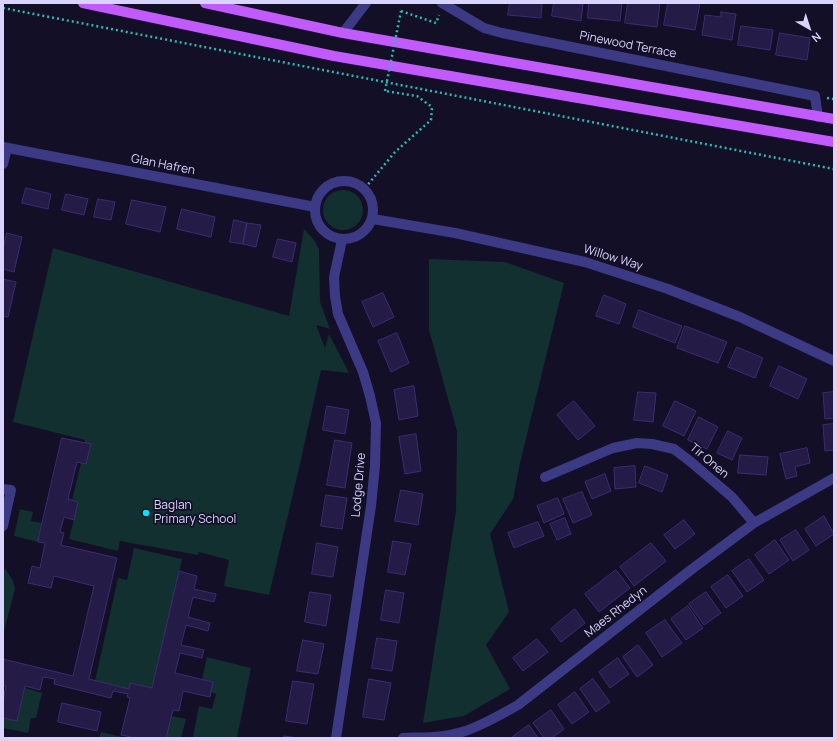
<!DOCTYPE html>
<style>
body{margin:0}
#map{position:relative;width:837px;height:741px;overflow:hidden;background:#130f26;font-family:Manrope,sans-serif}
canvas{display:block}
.frame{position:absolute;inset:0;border:4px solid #d9d4ff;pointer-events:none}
.north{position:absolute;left:789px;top:8px;width:40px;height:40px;-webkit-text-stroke:3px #130f26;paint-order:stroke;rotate:141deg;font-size:11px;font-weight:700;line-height:16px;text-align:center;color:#d9d4ff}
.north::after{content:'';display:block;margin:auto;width:14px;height:18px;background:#d9d4ff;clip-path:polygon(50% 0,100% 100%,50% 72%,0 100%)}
</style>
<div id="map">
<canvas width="837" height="741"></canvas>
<div class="frame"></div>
<div class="north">N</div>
</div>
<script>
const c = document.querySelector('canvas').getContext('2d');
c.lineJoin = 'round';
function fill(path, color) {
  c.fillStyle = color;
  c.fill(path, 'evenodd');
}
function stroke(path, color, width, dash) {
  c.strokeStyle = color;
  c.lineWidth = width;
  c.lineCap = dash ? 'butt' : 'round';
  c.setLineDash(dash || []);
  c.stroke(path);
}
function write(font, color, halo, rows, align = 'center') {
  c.font = font + ' Manrope,sans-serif';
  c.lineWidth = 3.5;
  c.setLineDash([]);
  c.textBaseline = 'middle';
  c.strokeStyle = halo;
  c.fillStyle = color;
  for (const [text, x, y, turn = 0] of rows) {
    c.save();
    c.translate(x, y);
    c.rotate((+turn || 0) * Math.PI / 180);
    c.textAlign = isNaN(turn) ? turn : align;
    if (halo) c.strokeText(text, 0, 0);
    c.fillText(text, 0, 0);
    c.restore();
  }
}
const green = new Path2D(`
 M323 210a20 20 0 1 1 40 0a20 20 0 1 1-40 0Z
 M304,229L314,240L319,249L320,302L330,329L316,325L325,348L329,334L349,373L321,370L297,477L269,595L224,586L229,560L199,552L198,555L120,541L118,551L69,539L78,502L72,500L81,463L85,440L13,422L53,248L289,316Z
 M429,259L505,262L564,283L520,463L513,499L490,534L509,612L486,645L510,689L464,716L423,723L456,511L457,431L429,330Z
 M20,509L33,512L31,521L42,523L38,542L14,536Z
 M134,548L182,559L152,688L130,683L129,689L95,681L118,578L127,580Z
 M5,568L13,581L15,589L3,635V574Z
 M207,657L251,668L237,738H199L193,737L199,706L212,709L216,694L211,692L213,682L202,679Z
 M25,688L42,693L36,718H31L28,733L3,728V718L17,721Z
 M171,716L186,719L181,738H166Z
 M101,732L126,738H99Z`);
const building = new Path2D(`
 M510,3H542L541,18L508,15Z
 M554,3H574L583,4L581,21L552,16Z
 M589,3H622L620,21L588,18Z
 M628,3H660L657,27L625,23Z
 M668,3H700L695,30L664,25Z
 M721,12L736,14L732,40L702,35L705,15L721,17Z
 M741,26L773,30L770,50L738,45Z
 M780,33L810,38L807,60L776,55Z
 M26,188L51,194L48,209L22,203Z
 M66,194L88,199L84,215L62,210Z
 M98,199L115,202L111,220L94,217Z
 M132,200L166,207L160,232L126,224Z
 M182,209L215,217L211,237L177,229Z
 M234,220L247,223L243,244L230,242Z
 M247,223L261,225L256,247L243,244Z
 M7,233L22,237L14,272L3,269V250Z
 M278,239L296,243L292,262L273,257Z
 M3,279L16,282L8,317L3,316Z
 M383,293L394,317L373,327L362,302Z
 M604,295L626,304L619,324L596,316Z
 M639,310L682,326L675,343L633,327Z
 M685,326L727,342L718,363L677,348Z
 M397,333L409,363L391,372L378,341Z
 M737,347L763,358L755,378L728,367Z
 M779,366L807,379L798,399L770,386Z
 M414,386L418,416L399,420L394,390Z
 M638,392L656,393L653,422L634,420Z
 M834,392V418L825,419L823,393Z
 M574,401L595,426L578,440L557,415Z
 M675,401L696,411L684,436L663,426Z
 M327,406L349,410L345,434L323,430Z
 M699,417L718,427L707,449L688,440Z
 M834,424V450L825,451L823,425Z
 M728,431L742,438L732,460L717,453Z
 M416,434L421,471L405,474L399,437Z
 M62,438L91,444L86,464L77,462L68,499L78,502L74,520L64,517L60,532L64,533L61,545L117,558L89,679L129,689L130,683L152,688L179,571L197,576L194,589L216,594L214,602L193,597L188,617L210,623L208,631L186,625L181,645L204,650L202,658L180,653L175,673L213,682L210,697L183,691L179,711L173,710L166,738H136L121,735L130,698L127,697L128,694L113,691L111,698L54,684L55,679L43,677L40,690L25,686L17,721L3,718V701L6,686L3,685V659L73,676L94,586L54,576L51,588L28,583L32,566L40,568L45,543L38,542Z
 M335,440L352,443L345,488L327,485Z
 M807,448L810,463L795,467L797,476L786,479L780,454Z
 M740,455L768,457L766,475L738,473Z
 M635,466L636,487L615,489L614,468Z
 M645,466L668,475L662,492L639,483Z
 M605,474L611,491L592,499L585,482Z
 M401,490L423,494L418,525L395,521Z
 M582,492L592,515L573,523L563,499Z
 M326,495L347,498L342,529L321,526Z
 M558,498L564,514L544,523L537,506Z
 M824,516L834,534L816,546L805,529Z
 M565,518L571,534L557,540L550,524Z
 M684,520L695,534L675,549L664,535Z
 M538,522L544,536L514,548L508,533Z
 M796,530L809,550L793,561L780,540Z
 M775,540L789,560L769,574L755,555Z
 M393,541L411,544L405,575L388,572Z
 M317,543L338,547L333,577L312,574Z
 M651,543L666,561L634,586L620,567Z
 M749,559L764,580L747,592L732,571Z
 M616,570L630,588L599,612L585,594Z
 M728,575L743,596L726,608L711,587Z
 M386,590L404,593L399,623L381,620Z
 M310,592L331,595L326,626L305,622Z
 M706,592L721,613L704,625L689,604Z
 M688,606L703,628L686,640L671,619Z
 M575,609L585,623L561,642L551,629Z
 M665,620L682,643L662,657L646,633Z
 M377,638L397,641L392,671L372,668Z
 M537,639L548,652L523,671L513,658Z
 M303,640L324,644L318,674L297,671Z
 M638,645L653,665L637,677L623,657Z
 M618,658L629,674L610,688L599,672Z
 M369,679L391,683L384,720L363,717Z
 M593,679L610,702L596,712L580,689Z
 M293,681L314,684L307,724L286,721Z
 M575,692L589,712L572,724L558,705Z
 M62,703L101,712L97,731L58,722Z
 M551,710L564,729L552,738H544L533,723Z
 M529,725L538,738H511Z
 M284,736L298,738H284Z`);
const path = new Path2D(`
 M3,8L834,169
 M401,11L436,23L439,15
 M827,98L834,99
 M365,188L395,152L431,120L432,107L417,96L385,91`);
const minor = new Path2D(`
 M442,3L484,28L502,33L815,96L818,117
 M343,33L366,3
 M3,147L315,207
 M3,164L7,148
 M315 210a29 29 0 1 1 58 0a29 29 0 1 1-58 0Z
 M373,219L455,233L585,262L668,289L740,317L834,361
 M545,477L613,448L637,443L652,444L674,449L691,462L732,497L754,523
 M3,489L11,490L3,526
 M336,738L371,506L375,466L376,423L370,396L363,372L338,314L335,296L334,277L342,240
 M403,738C423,737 443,738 462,732C482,726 500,715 518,705L692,569L754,523L834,478`);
const major = new Path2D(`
 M83,3L334,56L834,142
 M205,3L343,33L834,119`);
const pathBridge = new Path2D(`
 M385,91L401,11`);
const markers = [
 [146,513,4,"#00e5ff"]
];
const streetNames = [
 ["Pinewood Terrace",628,45,11],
 ["Glan Hafren",163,165,11],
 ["Willow Way",613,258,17],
 ["Tir Onen",709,461,40],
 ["Lodge Drive",359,485,-85],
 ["Maes Rhedyn",616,612,-38]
];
const poiNames = [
 ["Baglan",154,506],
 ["Primary School",154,520]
];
fill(green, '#12302f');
fill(building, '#241b47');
stroke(building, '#3b2d73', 1);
stroke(path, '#2fb8b0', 2.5, [2, 3]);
stroke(minor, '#3d3a85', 10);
stroke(major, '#c25bff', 10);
stroke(pathBridge, '#2fb8b0', 2.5, [2, 3]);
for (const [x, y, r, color] of markers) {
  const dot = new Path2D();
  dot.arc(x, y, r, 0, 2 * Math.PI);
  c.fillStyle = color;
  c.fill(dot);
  stroke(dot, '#130f26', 1.5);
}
write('12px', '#d9d4ff', '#130f26', streetNames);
write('12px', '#d9d4ff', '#130f26', poiNames, 'left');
</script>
